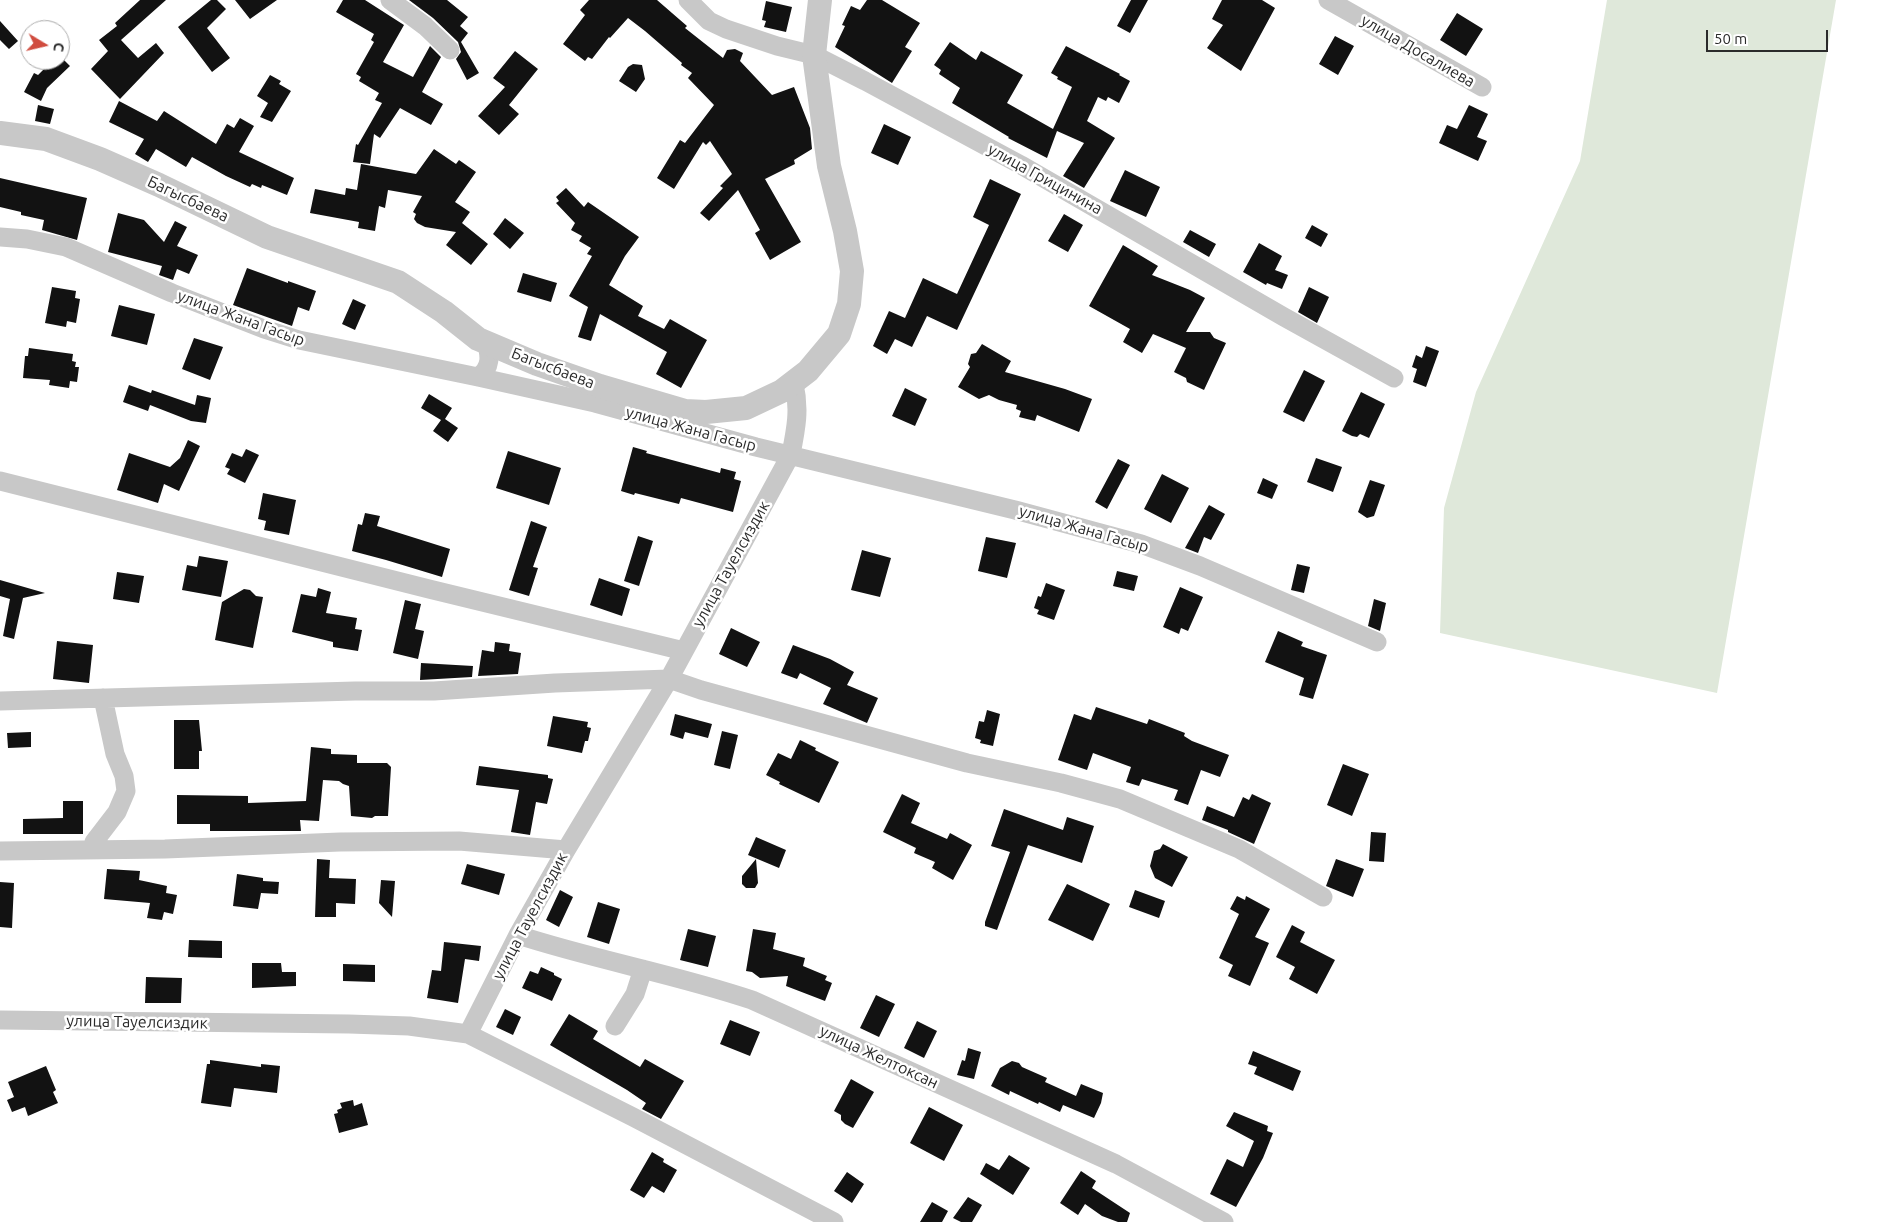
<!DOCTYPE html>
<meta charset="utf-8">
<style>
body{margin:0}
#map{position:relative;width:1889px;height:1222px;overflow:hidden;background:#fff;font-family:Ubuntu,sans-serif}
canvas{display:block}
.north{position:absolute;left:20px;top:20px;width:50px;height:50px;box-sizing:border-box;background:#fff;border:1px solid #aaa;border-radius:50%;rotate:99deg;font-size:14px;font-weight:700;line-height:20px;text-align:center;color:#2b2b2b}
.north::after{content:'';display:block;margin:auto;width:18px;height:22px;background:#d04c3f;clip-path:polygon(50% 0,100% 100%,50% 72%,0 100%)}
.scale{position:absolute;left:1706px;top:30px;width:122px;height:22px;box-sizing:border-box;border:2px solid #2b2b2b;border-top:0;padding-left:6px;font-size:15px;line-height:18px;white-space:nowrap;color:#2b2b2b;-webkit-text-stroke:4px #fff;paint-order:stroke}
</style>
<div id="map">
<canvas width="1889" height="1222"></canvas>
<div class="north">С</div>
<div class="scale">50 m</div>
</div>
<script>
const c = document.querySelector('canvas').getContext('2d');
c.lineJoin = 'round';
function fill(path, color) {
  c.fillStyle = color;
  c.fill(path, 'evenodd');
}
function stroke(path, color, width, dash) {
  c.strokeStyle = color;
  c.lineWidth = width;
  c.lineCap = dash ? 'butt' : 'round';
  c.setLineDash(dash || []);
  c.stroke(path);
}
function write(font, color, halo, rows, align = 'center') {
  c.font = font + ' Ubuntu,sans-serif';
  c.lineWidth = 5;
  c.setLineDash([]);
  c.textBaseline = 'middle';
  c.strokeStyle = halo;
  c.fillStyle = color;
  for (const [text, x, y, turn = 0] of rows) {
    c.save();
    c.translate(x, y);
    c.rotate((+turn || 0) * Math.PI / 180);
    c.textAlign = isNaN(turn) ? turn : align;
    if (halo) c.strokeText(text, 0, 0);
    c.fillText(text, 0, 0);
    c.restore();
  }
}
const green = new Path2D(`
 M1607,0H1836L1717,693L1440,633L1444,508L1476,392L1580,161Z`);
const building = new Path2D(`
 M140,0H166L121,40L138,58L156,43L164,53L120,99L91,69L108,51L99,40L117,26L115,23Z
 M211,0H217L226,9L207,28L230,58L212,72L178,27Z
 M235,0H277L250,19Z
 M343,0H365L404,25L383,62L413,77L430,46L441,57L422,92L443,104L431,125L400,108L380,138L374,134L370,164L353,162L356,144L358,145L382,103L375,100L379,93L359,81L361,77L356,74L374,42L371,40L374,34L336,12Z
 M409,0H447L468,17L460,26L468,33L461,42L479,73L467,80L456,59L461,52L458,42L433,18Z
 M589,0H657L687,26L685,28L723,58L727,50L735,49L743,53L740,61L772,95L794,87L810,128L812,149L794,160L795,164L765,179L801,242L770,260L755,233L760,230L738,190L709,221L700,213L723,188L720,186L732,174L710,141L706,145L703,142L674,189L657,178L680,140L685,143L714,105L688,78L692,73L681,65L682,63L645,31L628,18L610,38L609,37L592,59L588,57L585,61L563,44L585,15L580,10Z
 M867,0H882L920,23L905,47L912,51L892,83L835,47L845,26L842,25L851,6L860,10Z
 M1131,0H1148L1130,33L1117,26Z
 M1222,0H1262L1275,8L1241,71L1207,48L1223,25L1212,19Z
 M766,1L792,7L786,32L764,27L766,21L762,20Z
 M1457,13L1483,29L1466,56L1440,40Z
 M0,21L18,41L9,49L0,40Z
 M1335,36L1354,46L1338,75L1319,64Z
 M950,42L976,60L981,51L1023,75L1007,103L1053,129L1072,87L1057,79L1058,77L1051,73L1066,46L1120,74L1119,75L1130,81L1119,103L1108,97L1106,101L1098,97L1087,121L1115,138L1084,188L1063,176L1084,143L1057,131L1047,158L1008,138L1009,137L952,103L960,88L939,74L941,70L934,65Z
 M515,51L538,69L509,105L519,114L499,135L478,116L505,87L493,78Z
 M60,56L70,66L47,88L41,101L24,92L34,73L38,75L53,60H60Z
 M633,64L642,65L645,79L636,92L619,81L628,67Z
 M270,75L281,81L279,84L291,91L272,122L260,117L268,103L257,96Z
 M119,101L157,121L164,111L216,144L227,124L234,128L240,118L254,126L239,152L294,178L287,195L262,185L261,188L252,184L250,187L226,176L192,157L186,167L156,149L148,162L135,154L144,139L109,122Z
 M38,105L54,109L50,124L35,121Z
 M1469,105L1488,114L1477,137L1487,141L1478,161L1439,143L1447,125L1457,129Z
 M884,124L911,137L898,165L871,153Z
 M434,149L456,164L459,160L476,172L455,202L470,212L462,223L488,244L471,265L446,245L456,232L425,227L417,223L414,219L416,214L413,212L422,196L388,190L385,208L379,206L375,231L358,228L359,222L310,213L315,189L345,195L346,188L357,190L361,164L416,174Z
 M1125,170L1160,187L1146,217L1110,201Z
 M0,178L87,198L77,240L42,230L44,220L21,215V212L0,207Z
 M990,179L1021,194L957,330L927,316L912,347L895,339L887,354L873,346L889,311L905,318L923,278L957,294L989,225L973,217Z
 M566,188L584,207L588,202L639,237L625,256L609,285L643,306L638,316L664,329L670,319L707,340L681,388L656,374L667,352L600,314L591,341L578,337L588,307L569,296L592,256L587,254L591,248L579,241L582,236L571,230L575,223L556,203L559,201L556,197Z
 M118,213L144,220L164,242L175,221L187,227L177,246L198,255L189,274L177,269L173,280L159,275L162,266L108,252Z
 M1064,214L1083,225L1068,252L1048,241Z
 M505,218L524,233L510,249L493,234Z
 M1312,225L1328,234L1321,247L1305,238Z
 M1190,230L1216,244L1209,257L1183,242Z
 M1259,243L1282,256L1275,270L1288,275L1282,289L1267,283L1266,285L1243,272Z
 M1123,245L1158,266L1152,275L1190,290L1205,298L1186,332H1210L1214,338L1226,343L1204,390L1187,382L1186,378L1174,372L1186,348L1153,334L1142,353L1123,342L1130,329L1089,306Z
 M247,268L288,283V281L316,291L309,311L298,307L292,326L233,305Z
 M523,273L557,283L551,302L517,292Z
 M52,287L76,291L75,298L80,299L76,323L67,321L66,327L45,323Z
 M1309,287L1329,297L1317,323L1298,312Z
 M353,299L366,305L355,330L342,324Z
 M119,305L155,314L147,345L111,336Z
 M194,338L223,347L210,380L182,369Z
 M982,344L1011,361L1005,372L1065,389L1092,399L1079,432L1037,415L1035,421L1019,417L1021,411L1016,409L1017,405L999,400L989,395L979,399L958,387L970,367L968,364L971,354L976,353Z
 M1426,346L1439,351L1426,387L1413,382L1417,369L1412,367L1416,355L1422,358Z
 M29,348L73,354L72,361L76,362L75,367H79L77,382L70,381L69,388L49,385L50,380L23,378L25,356H28Z
 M1304,370L1325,381L1304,422L1283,412Z
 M129,385L151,393L152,390L195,405L197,395L211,398L206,423L191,421L150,405L148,411L123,402Z
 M905,388L927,399L915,426L892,416Z
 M1361,392L1385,404L1369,438L1360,434L1357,437L1352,436L1342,431Z
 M429,394L452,408L445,419L458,428L448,442L433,431L441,420L421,408Z
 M188,440L200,446L179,491L164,484L158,503L117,490L129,453L170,467L180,458Z
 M633,447L647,451L646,453L720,473L721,468L736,472L734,479L741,481L733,512L681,498L679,504L635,493L634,495L621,491Z
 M246,449L259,455L245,483L227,474L230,469L225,467L232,453L242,457Z
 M508,451L561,468L549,505L496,488Z
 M1316,458L1342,467L1333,492L1307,482Z
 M1118,459L1130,465L1107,509L1095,502Z
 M1162,474L1189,488L1171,523L1144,509Z
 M1263,478L1278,485L1272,499L1257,493Z
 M1370,480L1385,485L1374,516L1367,518L1358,512Z
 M263,493L296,500L289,535L264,530L266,521L258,519Z
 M1209,505L1225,514L1211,540L1204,537L1198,553L1185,548Z
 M365,513L380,516L377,526L450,549L442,577L386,560L352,551L358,524L362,525Z
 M531,521L547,527L533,567L538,568L529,596L509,590Z
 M638,536L653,541L639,586L624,581Z
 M986,537L1016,543L1007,578L978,571Z
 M862,550L891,558L880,597L851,590Z
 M199,556L228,561L221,597L182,590L187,565L197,567Z
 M1297,564L1310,567L1304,593L1291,590Z
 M1117,571L1138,576L1134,591L1113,586Z
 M117,572L144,576L139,603L113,599Z
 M599,578L630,589L622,616L590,605Z
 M0,580L45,593L23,598L14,639L3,636L10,599L0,596Z
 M1046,583L1065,590L1054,620L1037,614L1039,610L1034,608L1038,596L1041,597Z
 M1180,587L1203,597L1188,631L1181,628L1179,634L1163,627Z
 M318,588L331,592L326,613L357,618L355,629L362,630L358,651L333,647V642L292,632L301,594L316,597Z
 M244,589L250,590L256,596L263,597L253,648L215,640L222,602Z
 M1374,599L1386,603L1380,631L1368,626Z
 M405,600L421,604L415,629L424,631L418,659L393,653Z
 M731,628L760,642L747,667L719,654Z
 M1278,631L1303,642L1301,646L1327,655L1313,699L1299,695L1304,678L1265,662Z
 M57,641L93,645L89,683L53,679Z
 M495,642L510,644L509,651L521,653L518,674L478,676L482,650L494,652Z
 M793,645L830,659L854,672L847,685L878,698L867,723L823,704L831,688L800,673L797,679L781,673Z
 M421,663L473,666L472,677L420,680Z
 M1096,707L1147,724L1149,719L1185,733L1184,736L1192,741L1229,755L1220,777L1201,770L1188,805L1174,800L1178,790L1142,779L1139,786L1126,782L1131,767L1093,753L1087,770L1058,760L1074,714L1091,720Z
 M987,710L1000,714L993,746L980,743L981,740L975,738L979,721L984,722Z
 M675,714L712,724L708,738L685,732L683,739L670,735Z
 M553,716L588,722L587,727L591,728L588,741H585L582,753L547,746Z
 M174,720H199L202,751H199V769H174Z
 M722,731L738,735L730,769L714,765Z
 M31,732V747L8,748L7,733Z
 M800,740L816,748L815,750L839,762L819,803L779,784L780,782L766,775L778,753L791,759Z
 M311,747L331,749V754L357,755V763H387L391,767L388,816H375L372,818L351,816L349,786L343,784L339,781L323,780L319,821L300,820L301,831H210V824H177V795L248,796V803L306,801Z
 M1343,764L1369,774L1352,816L1327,805Z
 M479,766L548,775V778L553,779L547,804L536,802L530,835L511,832L519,790L476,785Z
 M902,794L920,803L911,823L947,839L950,833L972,845L953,880L932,868L935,862L914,853L916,848L883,832Z
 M1252,794L1271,803L1254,844L1228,832V830L1202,820L1207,806L1234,817L1243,797L1249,800Z
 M63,801H83V834H23V819L63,818Z
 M1004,809L1063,830L1067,817L1094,826L1082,863L1028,845L997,930L985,926V922L1010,852L991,846Z
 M1371,832L1386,833L1384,862L1369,861Z
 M756,837L786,850L779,868L748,855Z
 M1163,844L1188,857L1172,887L1155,878L1150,866L1154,851L1160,849Z
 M317,859L330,860L329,878L356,879L355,904L336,903V917H315Z
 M756,859L758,883L755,888H746L742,884V876Z
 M1336,859L1364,869L1353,897L1326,886Z
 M467,864L505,874L499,895L461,884Z
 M107,869L140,871L139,880L167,886L166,893L177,895L173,914L164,912L162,920L147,918L150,903L104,899Z
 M237,874L263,878V881L279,882L278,894L261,893L258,909L233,906Z
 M381,880L395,881L392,917L379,903Z
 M0,882L14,883L12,928L0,927Z
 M1067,884L1110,904L1093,941L1048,920Z
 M560,890L573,897L559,927L546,920Z
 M1135,890L1165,901L1159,918L1129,907Z
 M1237,896L1245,900L1246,896L1270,909L1255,937L1269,943L1250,986L1228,976L1233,965L1219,958L1239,914L1230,909Z
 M598,902L620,909L609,944L587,937Z
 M1292,925L1305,932L1300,942L1335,960L1317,994L1289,979L1295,967L1276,957Z
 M688,929L716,936L708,967L680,960Z
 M753,929L776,933L773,949L805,958L803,966L827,976L825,980L832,983L825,1001L786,986L788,976L760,978L752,972L746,971Z
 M189,940L222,941V958L188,957Z
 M444,942L481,946L479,961L465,959L458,1003L427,998L432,970L441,971Z
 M252,963H281L282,972H296V986L252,988Z
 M343,964L375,965V982L343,981Z
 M541,967L554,973V975L562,979L552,1001L522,988L530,971L538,974Z
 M146,977L182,978L181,1003H145Z
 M876,995L895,1004L879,1037L860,1028Z
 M505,1009L521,1017L513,1035L496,1027Z
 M569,1014L598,1031L593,1039L640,1067L645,1059L684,1081L661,1119L642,1109L646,1103L627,1090L550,1045Z
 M730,1020L760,1032L750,1056L720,1044Z
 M917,1021L937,1031L924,1058L904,1048Z
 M968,1048L981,1052L974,1079L957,1075L962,1060L965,1061Z
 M1253,1051L1301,1071L1293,1091L1254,1074L1257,1067L1248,1064Z
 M210,1060L261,1067V1064L280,1066L277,1093L234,1088L231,1107L201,1103L207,1064H210Z
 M1012,1061L1019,1063L1022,1067L1047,1078L1045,1082L1076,1096L1081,1084L1103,1093L1101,1103L1094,1118L1063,1105L1060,1112L1039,1102L1038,1104L1010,1091L1009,1095L991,1086L1000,1068Z
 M46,1066L56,1090L53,1092L58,1103L28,1116L25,1107L12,1112L7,1100L14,1097L8,1082Z
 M851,1079L874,1092L853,1128L845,1124L841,1120V1115L834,1111Z
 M353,1100L354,1106L362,1103L368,1125L339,1133L334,1114L338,1113L337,1110L342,1108L340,1103Z
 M929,1107L963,1125L944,1161L910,1143Z
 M1234,1112L1268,1126L1267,1131L1273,1133L1263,1158L1236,1207L1210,1194L1227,1159L1243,1167L1254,1141L1226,1126Z
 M652,1152L664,1159L663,1162L677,1170L664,1193L652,1186L644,1198L630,1190Z
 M1009,1155L1030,1168L1013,1195L980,1174L986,1163L999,1170Z
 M1081,1171L1096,1181L1092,1188L1130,1213L1127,1222H1118L1102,1216L1085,1204L1078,1215L1060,1203Z
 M847,1172L864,1184L852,1203L834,1191Z
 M968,1197L982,1205L972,1222H961L953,1218Z
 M932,1202L948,1211L942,1222H920Z`);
const minor = new Path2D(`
 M390,0L425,26L450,50
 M688,0L709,21L726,29L777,46L814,55L865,81L1021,165L1284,317L1394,378
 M1328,0L1482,87
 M0,237L27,239L66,247L172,293L264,329L299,340L478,377L595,403L756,447L1015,510L1141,544L1200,566L1377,642
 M478,377C492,368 490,355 486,342
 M0,481L429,589L684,651
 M0,701L355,691H434L555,683L669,679L701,690L967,763L1061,783L1120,799L1239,849L1323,897
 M92,850L94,842L117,812L126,791L124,776L115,754L103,698
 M0,851L165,849L340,842L459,841L566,850
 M518,935C595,960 675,974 752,1000L1116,1164L1224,1222
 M0,1020L349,1024L409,1026L468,1034L518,935L566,850L669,679L791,454C796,429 800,409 794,384
 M615,1026L635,994L643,969
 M468,1034L633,1117L834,1222`);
const tertiary = new Path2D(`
 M0,133L46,139L100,159L159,185L267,237L398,282L444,312L478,339L537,364L600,386L685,411L706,412L746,408L782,391L808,371L839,334L849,304L852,271L845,231L829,166L814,55L820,0`);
const streetNames = [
 ["улица Досалиева",1418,51,30],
 ["улица Грицинина",1045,179,29],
 ["Багысбаева",188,199,25],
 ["улица Жана Гасыр",241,318,20],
 ["Багысбаева",553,368,21],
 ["улица Жана Гасыр",691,429,15],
 ["улица Жана Гасыр",1084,529,16],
 ["улица Тауелсиздик",731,564,-61],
 ["улица Тауелсиздик",530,916,-62],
 ["улица Тауелсиздик",137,1022,1],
 ["улица Желтоксан",879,1057,25]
];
fill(green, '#dfe8da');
fill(building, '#121212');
stroke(minor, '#c8c8c8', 19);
stroke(tertiary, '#c8c8c8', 24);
write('16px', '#2b2b2b', '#fff', streetNames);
</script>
